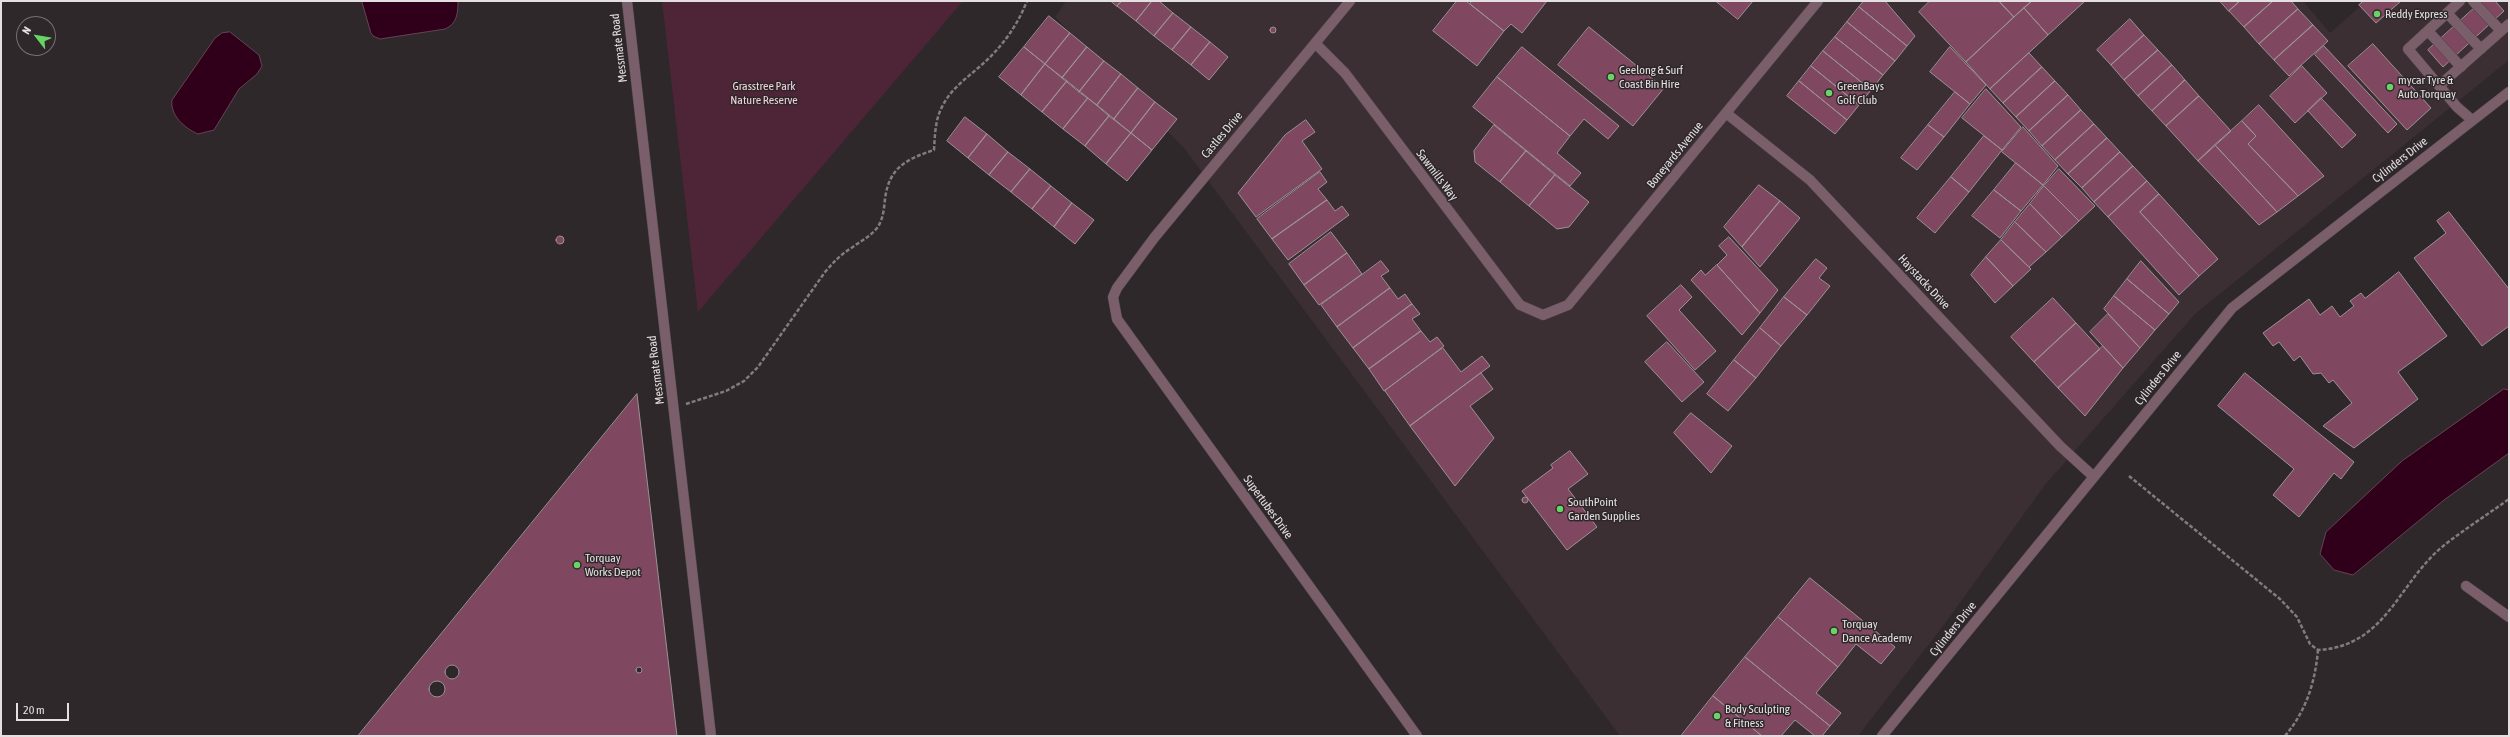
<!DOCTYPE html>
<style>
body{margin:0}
#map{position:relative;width:2510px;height:737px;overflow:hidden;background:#2e282a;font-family:"Asap Condensed",sans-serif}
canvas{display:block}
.frame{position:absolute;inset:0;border:2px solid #e4dfe1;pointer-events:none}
.north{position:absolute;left:16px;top:16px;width:40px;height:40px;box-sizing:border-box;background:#2e282a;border:1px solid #777173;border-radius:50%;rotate:301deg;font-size:11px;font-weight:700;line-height:16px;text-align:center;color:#e4dfe1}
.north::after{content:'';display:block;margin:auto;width:14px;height:18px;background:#68d465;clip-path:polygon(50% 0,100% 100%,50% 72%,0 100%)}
.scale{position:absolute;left:16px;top:703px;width:53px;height:18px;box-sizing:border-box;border:2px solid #e4dfe1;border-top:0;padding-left:5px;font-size:12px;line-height:14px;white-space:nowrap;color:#e4dfe1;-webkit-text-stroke:3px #2e282a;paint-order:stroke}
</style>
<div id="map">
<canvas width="2510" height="737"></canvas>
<div class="frame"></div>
<div class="north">N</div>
<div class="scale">20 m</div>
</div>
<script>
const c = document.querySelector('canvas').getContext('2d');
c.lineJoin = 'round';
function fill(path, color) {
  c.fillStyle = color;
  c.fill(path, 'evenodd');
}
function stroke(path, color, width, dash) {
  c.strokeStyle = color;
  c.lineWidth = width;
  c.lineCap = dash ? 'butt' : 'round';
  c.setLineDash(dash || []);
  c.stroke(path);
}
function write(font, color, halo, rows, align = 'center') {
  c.font = font + ' "Asap Condensed",sans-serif';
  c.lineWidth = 3;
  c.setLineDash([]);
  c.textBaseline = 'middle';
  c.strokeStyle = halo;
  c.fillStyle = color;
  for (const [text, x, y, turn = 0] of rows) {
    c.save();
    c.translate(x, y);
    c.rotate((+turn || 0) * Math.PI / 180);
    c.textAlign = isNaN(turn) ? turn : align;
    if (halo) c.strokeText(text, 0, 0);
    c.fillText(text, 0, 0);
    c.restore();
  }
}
const built = new Path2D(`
 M1066,1H2303L2330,33L2366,1H2509V60L2195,314L2045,485L1946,622L1858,736H1620L1184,148L1055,17Z`);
const green = new Path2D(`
 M662,1H963L698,312Z`);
const water = new Path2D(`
 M362,1H458C458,13 457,24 445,29L380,39L373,36L371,33Z
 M230,32L259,55L262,66L257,74L239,89L214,130L198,134C184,128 170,115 172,100L215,38L222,33Z
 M2504,389L2509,390V453L2444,500L2353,575L2334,570L2320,554L2326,532L2402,461Z`);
const building = new Path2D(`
 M1111,1H1122L1117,6Z
 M1122,1H1152L1136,21L1117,6Z
 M1152,1H1159L1173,13L1154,36L1136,21Z
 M1457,1H1466L1504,31L1477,66L1433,31Z
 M1472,1H1547L1522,33L1511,24L1504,31L1470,4Z
 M1716,1H1753L1738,19Z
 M1864,1H1885L1915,36L1907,46L1859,7Z
 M1930,1H1999L2014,17L1966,62L1919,12Z
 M1999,1H2032L2014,17Z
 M2032,1H2085L2048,35L2024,8Z
 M2220,1H2240L2229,11Z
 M2240,1H2273L2244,27L2229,11Z
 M2273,1H2291L2298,9L2259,44L2244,27Z
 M2364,1H2401L2376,23L2359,5Z
 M2482,1H2495L2504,11L2443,67L2428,50Z
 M1859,7L1907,46L1895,61L1847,22Z
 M2024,8L2048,35L1990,89L1966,62Z
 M2298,9L2313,25L2274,60L2259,44Z
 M1173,13L1191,27L1172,50L1154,36Z
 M1049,16L1070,33L1045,64L1024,47Z
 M2130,19L2144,35L2111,65L2097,50Z
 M1847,22L1895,61L1883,75L1835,37Z
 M2313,25L2328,41L2289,76L2274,60Z
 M1191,27L1210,42L1191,65L1172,50Z
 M1589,27L1664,88L1633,126L1558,65Z
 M1270 30a3 3 0 1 1 6 0a3 3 0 1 1-6 0Z
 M1070,33L1087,47L1062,78L1045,64Z
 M2144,35L2158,50L2124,80L2111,65Z
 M1835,37L1883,75L1871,90L1823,51Z
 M1210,42L1228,57L1209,80L1191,65Z
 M2373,44L2431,108L2407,130L2348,66Z
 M2324,46L2397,124L2388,133L2315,55Z
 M1024,47L1045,64L1021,95L999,77Z
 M1087,47L1104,61L1079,92L1062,78Z
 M1522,47L1619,126L1608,139L1584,119L1570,136L1497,77Z
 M1950,47L1986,85L1970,104L1930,72Z
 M2158,50L2172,65L2138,96L2124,80Z
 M1823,51L1871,90L1859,105L1811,66Z
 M2029,53L2042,67L2003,103L1990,89Z
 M1104,61L1121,74L1097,105L1079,92Z
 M1045,64L1067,81L1042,112L1021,95Z
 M2172,65L2185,80L2152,111L2138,96Z
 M1811,66L1859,105L1847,120L1799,81Z
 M2302,66L2327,93L2295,123L2270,96Z
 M2042,67L2055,81L2016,117L2003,103Z
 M1121,74L1138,88L1114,119L1097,105Z
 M1497,77L1570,136L1557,153L1581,173L1570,186L1473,107Z
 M2185,80L2199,96L2166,126L2152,111Z
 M1067,81L1088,98L1063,129L1042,112Z
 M1799,81L1847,120L1835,134L1787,96Z
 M2055,81L2068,95L2029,131L2016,117Z
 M1138,88L1155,102L1131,133L1114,119Z
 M1986,89L2021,127L2002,150L1962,118Z
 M1955,92L1970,104L1944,137L1928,125Z
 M2068,95L2081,110L2042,146L2029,131Z
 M2199,96L2231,131L2198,161L2166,126Z
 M1088,98L1109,116L1085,146L1063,129Z
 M2321,98L2356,135L2342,148L2308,111Z
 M1155,102L1177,119L1152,150L1131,133Z
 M2259,105L2324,176L2298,196L2248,144L2256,136L2242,121Z
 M2081,110L2094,124L2055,160L2042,146Z
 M1109,116L1131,133L1106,164L1085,146Z
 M965,117L987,134L968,158L947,141Z
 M1306,120L1315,132L1302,141L1322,169L1256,217L1238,193L1285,135Z
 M2242,121L2256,136L2248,144L2298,196L2277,212L2215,145Z
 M2094,124L2107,138L2068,174L2055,160Z
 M1494,125L1526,151L1500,182L1475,162L1474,151Z
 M1928,125L1944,137L1917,170L1901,158Z
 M2023,127L2058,166L2043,185L2002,152Z
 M1131,133L1152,150L1127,181L1106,164Z
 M987,134L1008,152L989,175L968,158Z
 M1984,136L2002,150L1969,192L1951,177Z
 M2107,138L2120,152L2082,188L2068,174Z
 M2215,145L2277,212L2259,225L2198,161Z
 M1526,151L1555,175L1529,206L1500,182Z
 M1008,152L1030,169L1011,192L989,175Z
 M2120,152L2133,166L2094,202L2082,188Z
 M2016,163L2043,185L2021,211L1994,190Z
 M2133,166L2147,181L2108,217L2094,202Z
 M1030,169L1051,186L1032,209L1011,192Z
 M2059,169L2095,206L2079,221L2044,186Z
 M1320,172L1327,182L1318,189L1327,200L1272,239L1257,219Z
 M1555,175L1589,202L1569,227L1557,229L1529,206Z
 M1951,177L1969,192L1935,233L1917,218Z
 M2147,181L2159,194L2140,212L2199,276L2179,295L2108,217Z
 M1759,185L1780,201L1742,247L1724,227Z
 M1051,186L1072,203L1054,227L1032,209Z
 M2044,186L2079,221L2062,237L2030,204Z
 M1994,190L2021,211L2000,238L1972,216Z
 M2159,194L2218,259L2199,276L2140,212Z
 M1327,200L1335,211L1342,206L1349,215L1288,260L1272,239Z
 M1780,201L1800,218L1760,267L1742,247Z
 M1072,203L1094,220L1075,244L1054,227Z
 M2030,204L2062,237L2046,252L2015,222Z
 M2449,212L2509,289V326L2482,346L2414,258L2446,233L2437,221Z
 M2015,222L2046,252L2029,267L2001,240Z
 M1331,232L1347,253L1304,285L1289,264Z
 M556 240a4 4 0 1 1 8 0a4 4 0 1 1-8 0Z
 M1729,237L1778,290L1760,313L1717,265L1727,255L1719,246Z
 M2001,240L2031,269L2013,286L1986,257Z
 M1347,253L1362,274L1319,305L1304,285Z
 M1986,257L2013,286L1995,303L1971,275Z
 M1816,259L1827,268L1819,278L1830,286L1807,315L1784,297Z
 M1381,261L1389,271L1381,276L1390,288L1337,327L1321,305Z
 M2141,261L2179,302L2169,314L2127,279Z
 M1717,265L1760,313L1742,335L1691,280L1701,270L1705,275Z
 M2399,272L2447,336L2398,372L2418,399L2354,448L2323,426L2352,403L2333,380L2329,383L2321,373L2313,374L2300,356L2294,361L2279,342L2273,346L2263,333L2309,299L2320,315L2332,306L2340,317L2354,306L2350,301L2361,293L2365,298Z
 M2127,279L2169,314L2155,330L2114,296Z
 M1681,285L1692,297L1679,310L1716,351L1695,370L1647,316Z
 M1390,288L1398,299L1405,294L1412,304L1353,348L1337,327Z
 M2114,296L2155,330L2140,348L2104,309Z
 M1784,297L1807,315L1781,346L1760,328Z
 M2053,298L2076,323L2034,362L2011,337Z
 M1412,304L1420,314L1412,319L1421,331L1369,369L1353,348Z
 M2108,314L2140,348L2123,368L2090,332Z
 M2076,323L2100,349L2058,388L2034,362Z
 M1760,328L1781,346L1756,378L1734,360Z
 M1421,331L1430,342L1437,337L1444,346L1384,391L1369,369Z
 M1667,342L1704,382L1682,402L1645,362Z
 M2103,346L2123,368L2085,416L2058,388Z
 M1443,348L1461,372L1482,356L1490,366L1410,426L1385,391Z
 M1734,360L1756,378L1728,411L1707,394Z
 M1481,373L1493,389L1470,406L1494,438L1455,486L1410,426Z
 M2245,373L2354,462L2341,479L2334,473L2299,517L2273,495L2294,469L2218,406Z
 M637,394L677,736H358Z
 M1691,413L1732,446L1711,473L1674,433Z
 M1570,451L1588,474L1568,489L1597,527L1567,550L1522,491L1553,468L1551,465Z
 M1522 500a3 3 0 1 1 6 0a3 3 0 1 1-6 0Z
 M1810,578L1895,647L1881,664L1856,644L1838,667L1778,617Z
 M1778,617L1838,667L1816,693L1841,713L1830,726L1745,657Z
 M1745,657L1830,726L1822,736H1815L1795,720L1781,736H1762L1713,696Z
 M445 672a7 7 0 1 1 14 0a7 7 0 1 1-14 0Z
 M636 670a3 3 0 1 1 6 0a3 3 0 1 1-6 0Z
 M429 689a8 8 0 1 1 16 0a8 8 0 1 1-16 0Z
 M1713,696L1762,736H1681Z`);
const path = new Path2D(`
 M686,404L726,391L744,381L758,367L825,272C833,263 840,255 850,249C859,242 870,237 877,228C883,220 884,209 885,199C889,167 907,159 934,150C935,135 935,119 943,105C952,87 971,75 986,61C1004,44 1018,24 1027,1
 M2129,476L2280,599L2297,617L2310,644L2318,650C2386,646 2397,585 2442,547C2463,530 2487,515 2509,499
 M2285,736C2306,711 2315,683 2318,650`);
const lane = new Path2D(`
 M2460,1L2408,49L2457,107L2472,120
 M2473,1L2501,31
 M2447,13L2481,49
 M2428,31L2461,67
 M2440,85L2509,24`);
const street = new Path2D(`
 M627,1L711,736
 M1350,1L1154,238L1117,288L1113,297L1117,319L1417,736
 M1315,43L1345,73L1520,305L1543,315L1568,305L1818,1
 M1726,113L1810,180L2060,446L2094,477
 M2466,586L2509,617
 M1882,736L2232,308L2509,92`);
const markers = [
 [2377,14,4,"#68d465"],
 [1611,77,4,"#68d465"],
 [2390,87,4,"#68d465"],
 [1829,93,4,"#68d465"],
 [1560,509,4,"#68d465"],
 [577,565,4,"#68d465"],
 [1834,631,4,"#68d465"],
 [1717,716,4,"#68d465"]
];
const poiNames = [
 ["Reddy Express",2385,14],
 ["Geelong & Surf",1619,70],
 ["Coast Bin Hire",1619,84],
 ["mycar Tyre &",2398,80],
 ["Auto Torquay",2398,94],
 ["GreenBays",1837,86],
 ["Golf Club",1837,100],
 ["SouthPoint",1568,502],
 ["Garden Supplies",1568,516],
 ["Torquay",585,558],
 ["Works Depot",585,572],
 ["Torquay",1842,624],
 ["Dance Academy",1842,638],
 ["Body Sculpting",1725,709],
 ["& Fitness",1725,723]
];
const streetNames = [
 ["Messmate Road",619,48,-97],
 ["Castles Drive",1222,135,-50],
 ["Boneyards Avenue",1675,155,-51],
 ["Cylinders Drive",2400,160,-38],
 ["Sawmills Way",1437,175,53],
 ["Haystacks Drive",1924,282,47],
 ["Messmate Road",656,370,-97],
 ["Cylinders Drive",2158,378,-51],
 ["Supertubes Drive",1268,507,54],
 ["Cylinders Drive",1953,629,-51]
];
const parkNames = [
 ["Grasstree Park",764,86],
 ["Nature Reserve",764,100]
];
fill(built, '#3b2f34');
fill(green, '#4e2437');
fill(water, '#30001a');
stroke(water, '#664356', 1);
fill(building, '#804760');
stroke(building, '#9b9295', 1);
stroke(lane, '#4b4547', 11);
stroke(street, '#4b4547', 11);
stroke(path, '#827c7e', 2.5, [4, 2]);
stroke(lane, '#7a5e69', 10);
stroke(street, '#7a5e69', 10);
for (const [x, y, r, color] of markers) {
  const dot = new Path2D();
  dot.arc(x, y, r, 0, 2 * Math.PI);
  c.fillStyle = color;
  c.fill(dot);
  stroke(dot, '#2e282a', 1.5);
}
write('12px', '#e4dfe1', '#2e282a', poiNames, 'left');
write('12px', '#e4dfe1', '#2e282a', streetNames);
write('12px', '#f5cfdd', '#2e282a', parkNames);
</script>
